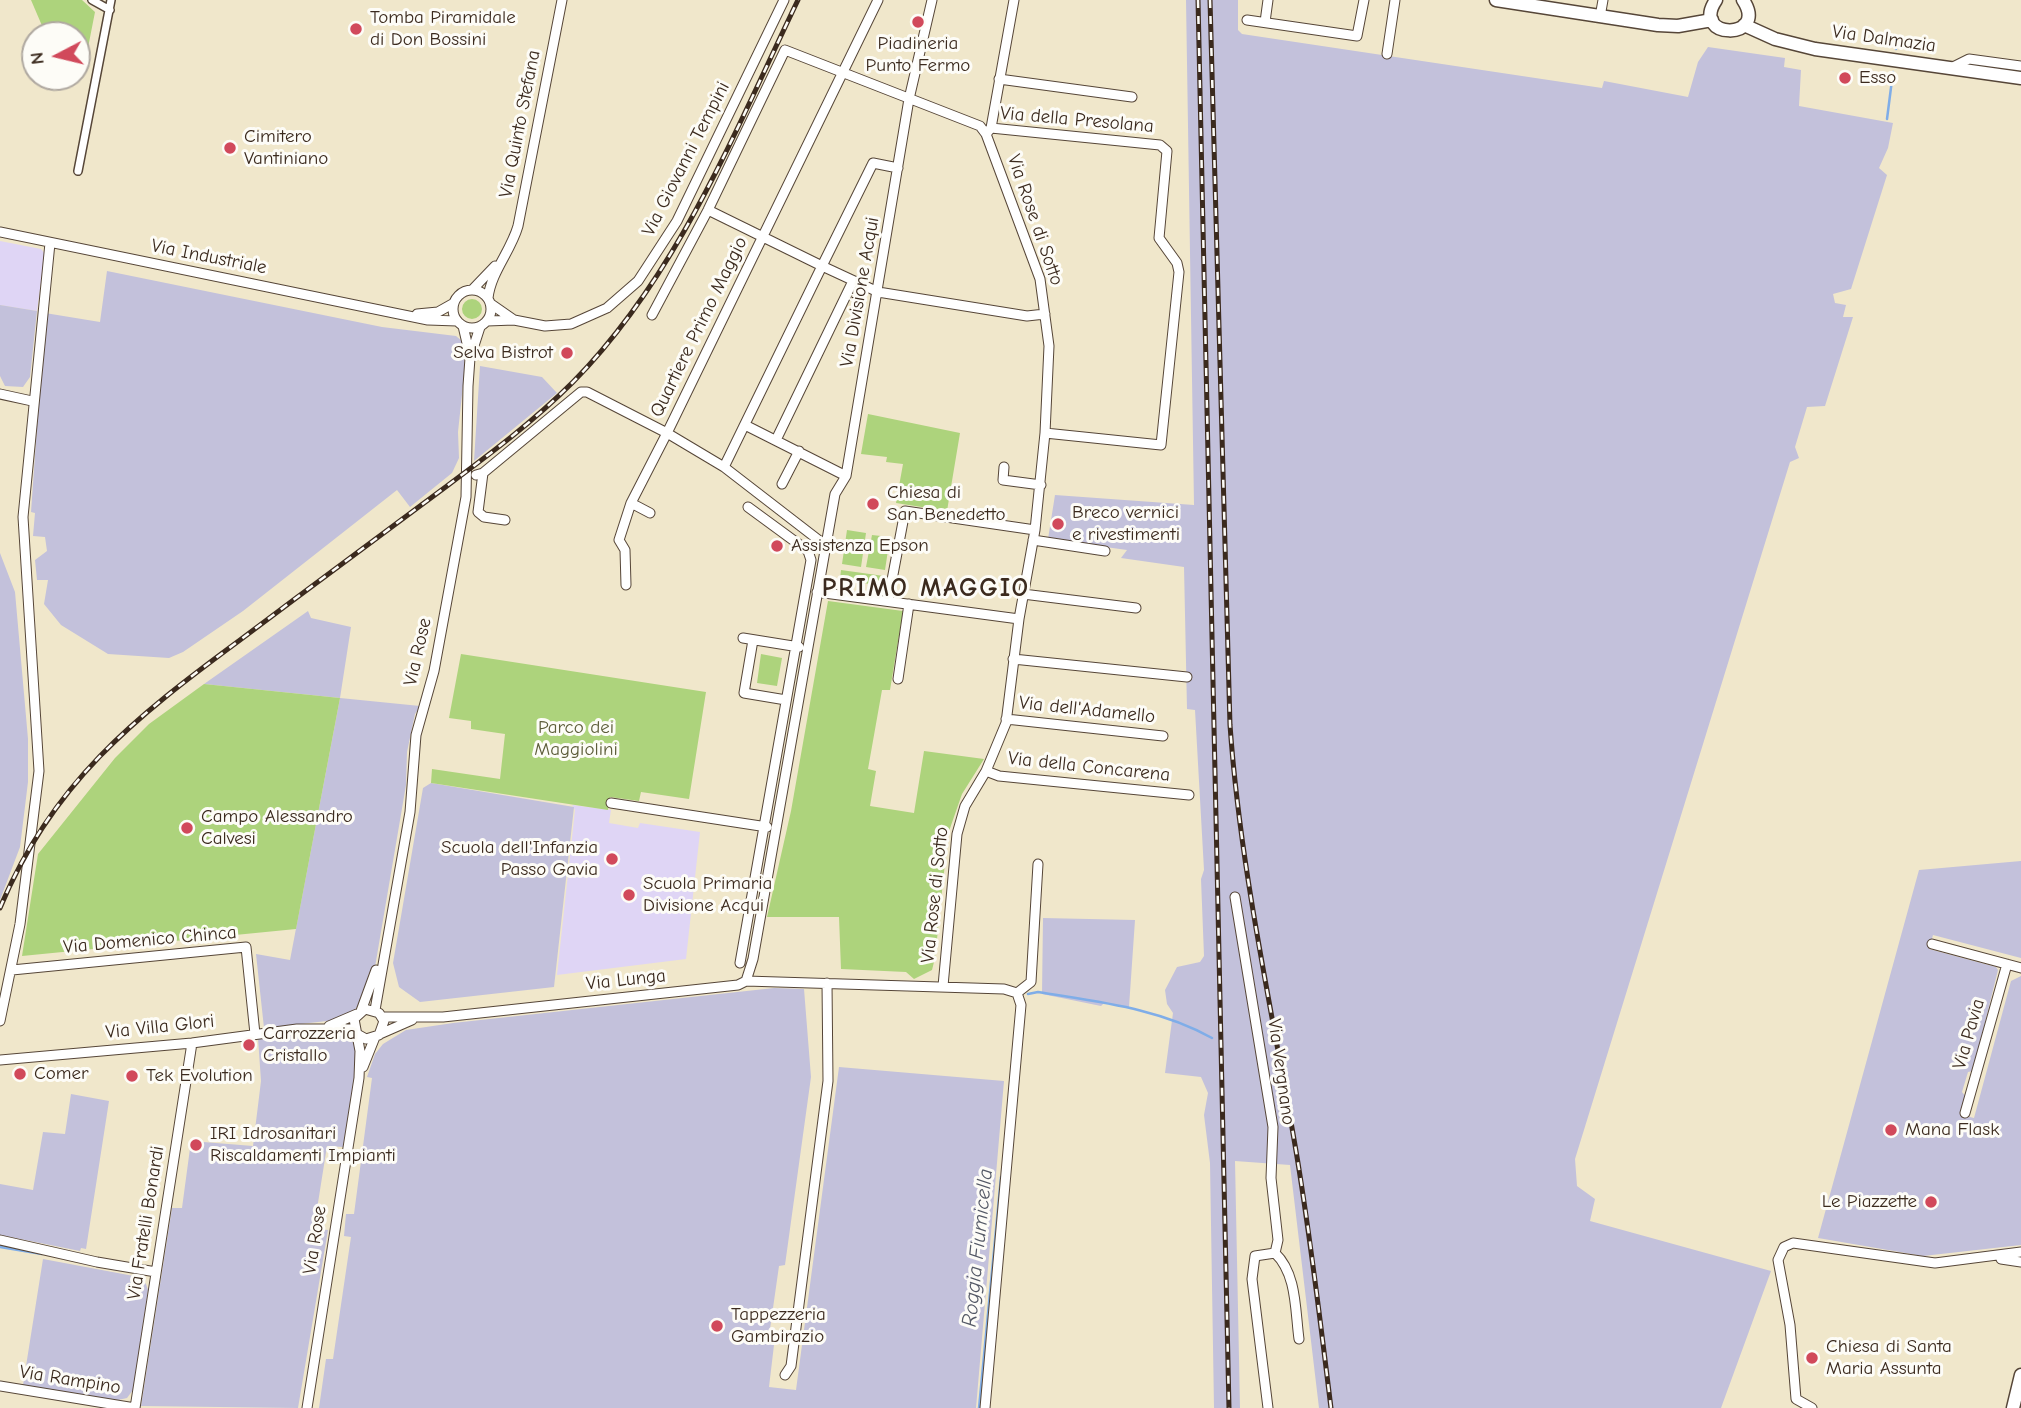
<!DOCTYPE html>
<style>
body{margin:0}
#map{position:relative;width:2021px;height:1408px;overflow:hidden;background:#f0e7cb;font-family:"Comic Neue",sans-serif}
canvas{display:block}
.north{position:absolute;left:21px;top:21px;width:70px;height:70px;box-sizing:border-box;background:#fdfcf7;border:2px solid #afa8a0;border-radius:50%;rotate:263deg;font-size:19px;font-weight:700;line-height:28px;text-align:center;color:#3b2a1e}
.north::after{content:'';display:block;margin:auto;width:24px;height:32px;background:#d1495b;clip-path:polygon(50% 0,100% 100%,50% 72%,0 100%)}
</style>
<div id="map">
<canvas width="2021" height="1408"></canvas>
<div class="north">N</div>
</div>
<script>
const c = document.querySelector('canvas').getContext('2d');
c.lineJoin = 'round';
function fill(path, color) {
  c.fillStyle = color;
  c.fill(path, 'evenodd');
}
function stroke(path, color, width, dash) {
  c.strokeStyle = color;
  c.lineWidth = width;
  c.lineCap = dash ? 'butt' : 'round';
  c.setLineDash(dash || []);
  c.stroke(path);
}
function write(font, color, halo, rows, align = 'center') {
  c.font = font + ' "Comic Neue",sans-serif';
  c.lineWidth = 6;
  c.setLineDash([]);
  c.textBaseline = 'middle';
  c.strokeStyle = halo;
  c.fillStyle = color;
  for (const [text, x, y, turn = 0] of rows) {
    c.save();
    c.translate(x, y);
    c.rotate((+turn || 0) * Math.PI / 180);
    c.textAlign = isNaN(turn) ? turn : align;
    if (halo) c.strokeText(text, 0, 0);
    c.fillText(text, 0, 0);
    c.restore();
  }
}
const built = new Path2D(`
 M0,241L41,249L45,254L37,311L0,305Z
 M572,805L611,810L609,823L638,828L640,823L700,832L686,959L557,975L575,810Z`);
const industrial = new Path2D(`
 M1186,0H1238V30L1242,34L1602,88L1604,81L1688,97L1698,62L1708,47L1785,58L1784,67L1801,70L1799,106L1893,123L1888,148L1879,168L1887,175L1851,289L1833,294L1835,303L1846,305L1843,317H1853L1825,406L1807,407L1795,447L1799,458L1790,462L1575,1159L1577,1186L1595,1199L1590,1221L1771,1271L1721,1408H1319L1290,1165L1235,1161L1240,1408H1214L1210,1163L1204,1115L1208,1093L1201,1077L1165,1073L1173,1013L1167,1004L1165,990L1177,967L1200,962L1204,956L1201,879L1204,870L1195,710L1187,709L1184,567L1121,558L1127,550L1048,539L1055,495L1194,505Z
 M107,271L382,327L456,336L462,341L465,366L458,432L459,458L452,473L410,507L397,490L243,611L183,652L169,658L108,654L61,625L44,604L48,580H37L35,560L47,551L45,537L33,536L35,513L31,512L45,313L100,322Z
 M0,305L37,311L30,377L23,387L5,386L0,376Z
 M480,366L542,377L557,393L474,461Z
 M0,553L15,592L28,739V782L20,847L0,900Z
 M308,611L311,618L351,627L340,698L420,706L415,714L407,752L406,785L375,967L369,973L363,998L354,1011L336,1020L264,1028L256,954L290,960L340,698L204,684Z
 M431,783L574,807L554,987L420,1002L399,987L393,963L423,788Z
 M2021,861V958L1933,935L1929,949L1996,967L1998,970L1973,1071L1968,1072L1962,1092L1966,1097L1962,1115L1974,1118L2011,981L2021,976V1245L1923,1256L1818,1238L1919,870Z
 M1043,918L1135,920L1129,1007L1104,1003L1101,1006L1042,994Z
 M774,988L804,989L811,1077L785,1265L779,1266L768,1343L774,1345L769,1387L796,1390L839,1067L1004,1081L976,1408H319L326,1359H333L351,1237L344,1236L346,1214H354L372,1078L367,1077L375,1054L383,1044L406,1030L453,1023Z
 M319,1032L347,1035L352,1039L358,1053L343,1147L327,1146L314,1228L328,1230L298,1408L141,1406L172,1208H182L191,1141L253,1146L261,1081L258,1038Z
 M71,1094L109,1101L86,1249L81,1248L80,1251L0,1235V1184L33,1190L43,1132L65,1134Z
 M43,1259L139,1277L146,1284L148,1290L133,1390L127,1398L118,1400L23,1385Z`);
const green = new Path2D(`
 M31,0H82L95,12L84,68L77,64V35H46Z
 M462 309a10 10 0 1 1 20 0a10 10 0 1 1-20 0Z
 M868,414L960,433L947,511L896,503L903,464L886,462L887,457L861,454Z
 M847,530L866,533L861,567L842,564Z
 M872,535L890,537L885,570L866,567Z
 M841,570L884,576L882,586L840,579Z
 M828,601L903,611L890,690H882L868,769L876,771L870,806L914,813L924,751L984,759L962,794L948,834L935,958L932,970L914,979L906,972L841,969L839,917H767L791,811Z
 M461,654L706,692L689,799L641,792L639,801L610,797L608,810L431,783L432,769L500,779L505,734L471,729V721L449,718Z
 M761,654L782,658L777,686L757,683Z
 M204,684L340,698L296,929L22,956L38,854L115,758L149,724Z`);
const stream = new Path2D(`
 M1896,49V47
 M1887,119L1893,72
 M1028,994L1038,992C1098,1002 1159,1008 1212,1038
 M0,1247L42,1254
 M979,1408L1001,1177`);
const pedestrian = new Path2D(`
 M92,0L110,10
 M78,171L111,0`);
const minor = new Path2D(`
 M1600,17L1603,0
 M1247,20L1357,36L1364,0
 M1265,22L1268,0
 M1387,54L1395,0
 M1951,68L1969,59L2021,66
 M999,79L1132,97
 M991,128L1014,0
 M986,134L991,128L1160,145L1167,151L1159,238L1177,263L1179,272L1161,445L1045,433
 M898,168L873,163L822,266L878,292L1027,316L1045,314
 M708,210L822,266L724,467
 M0,232L428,320L457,321
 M453 309a19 19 0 1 1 38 0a19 19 0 1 1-38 0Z
 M472,290L495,266
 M488,298C491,272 511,251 518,226L562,0
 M491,304L514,320
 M417,314L438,312L454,303
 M652,315L708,210L785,50L980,126L986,134L1040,279L1049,346L1045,433L1035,530L1019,619L1006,723L986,771L965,806L957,834L943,986
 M487,321L514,320L545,326L571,324L607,308L638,281L677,221L784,0
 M463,326L470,356
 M0,394L32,401
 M745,425L846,476
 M776,440L853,281
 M1004,467L1003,480L1041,485
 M483,473L478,512L484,517L505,520
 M476,475L483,473L581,392H587L667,433L631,503L619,540L625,550L626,585
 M782,484L799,451
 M631,503L650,513
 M1033,540L1105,551
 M825,545L724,467L667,433L878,0
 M817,592L1019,619
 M1023,594L1136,608
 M888,601L905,511L1035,530
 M743,638L799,647
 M753,640L744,693L786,700
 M1013,659L1187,677
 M898,679L909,604
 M1006,719L1163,736
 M986,771L999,776L1189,795
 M611,803L767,827
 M1235,897L1273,1127L1271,1178L1278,1240L1275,1253
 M1932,944L2021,968
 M740,963L811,560L808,551L748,507
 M12,970L246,947L255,1034
 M746,981L753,959L835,494L846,476L909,99L932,0
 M1017,993L1031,982L1038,864
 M375,1010L410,812L416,735L434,671L466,497L468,386L470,358L480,327
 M361,1011L376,970
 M382,1017H443L738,985L746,981L1004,989L1017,993
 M0,1021L20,924L39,771L23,517L50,243
 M329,1026L357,1014
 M380,1034L412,1020
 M0,1060L192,1043L297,1029H354
 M363,1067L375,1037
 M1965,1113L2007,964
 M0,1240L97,1262L156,1272
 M2001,1259L2021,1262
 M785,1375L791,1366L828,1081L827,983
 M0,1386L135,1408L192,1043
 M307,1408L359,1078L360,1051L354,1019L365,1009L379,1013L384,1021L379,1035L366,1039L357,1034
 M985,1408L1021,1005L1017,993
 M1268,1408L1252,1279L1255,1256L1275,1253C1297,1274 1295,1310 1299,1339
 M1812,1408L1796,1399L1790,1325L1778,1260L1784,1247L1793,1243L1935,1263L2021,1252`);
const secondary = new Path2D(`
 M1496,0L1658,25L1678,26L1712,20
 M1716,0C1689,40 1770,41 1743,0
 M1744,25L1775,39L1815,49L2021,78
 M2013,1408L2021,1375`);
const rail = new Path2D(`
 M1198,0L1229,1408
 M1210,0L1230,725C1240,867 1271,1005 1295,1145C1310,1232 1320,1320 1331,1408
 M0,908C52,783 134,718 240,640C301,594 362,549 424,503C476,464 526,429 573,382C678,275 734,133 798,0`);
const markers = [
 [918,22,7,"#d1495b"],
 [356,29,7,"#d1495b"],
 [1845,78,7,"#d1495b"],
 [230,148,7,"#d1495b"],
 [567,353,7,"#d1495b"],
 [873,504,7,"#d1495b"],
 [1058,524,7,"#d1495b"],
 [777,546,7,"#d1495b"],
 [187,828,7,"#d1495b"],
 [612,859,7,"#d1495b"],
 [629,895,7,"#d1495b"],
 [249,1045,7,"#d1495b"],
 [20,1074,7,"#d1495b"],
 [132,1076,7,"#d1495b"],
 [1891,1130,7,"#d1495b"],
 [196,1145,7,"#d1495b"],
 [1931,1202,7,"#d1495b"],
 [717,1326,7,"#d1495b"],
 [1812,1358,7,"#d1495b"]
];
const poiNames = [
 ["Tomba Piramidale",370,18],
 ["di Don Bossini",370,40],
 ["Piadineria",918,44,"center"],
 ["Punto Fermo",918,66,"center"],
 ["Esso",1859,78],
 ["Cimitero",244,137],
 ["Vantiniano",244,159],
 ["Selva Bistrot",553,353,"right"],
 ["Chiesa di",887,493],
 ["San Benedetto",887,515],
 ["Breco vernici",1072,513],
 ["e rivestimenti",1072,535],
 ["Assistenza Epson",791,546],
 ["Campo Alessandro",201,817],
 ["Calvesi",201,839],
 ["Scuola dell'Infanzia",598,848,"right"],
 ["Passo Gavia",598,870,"right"],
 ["Scuola Primaria",643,884],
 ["Divisione Acqui",643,906],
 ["Carrozzeria",263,1034],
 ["Cristallo",263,1056],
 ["Comer",34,1074],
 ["Tek Evolution",146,1076],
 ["Mana Flask",1905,1130],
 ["IRI Idrosanitari",210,1134],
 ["Riscaldamenti Impianti",210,1156],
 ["Le Piazzette",1917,1202,"right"],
 ["Tappezzeria",731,1315],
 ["Gambirazio",731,1337],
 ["Chiesa di Santa",1826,1347],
 ["Maria Assunta",1826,1369]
];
const streetNames = [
 ["Via Dalmazia",1884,39,8],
 ["Via della Presolana",1077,120,5],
 ["Via Quinto Stefana",520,124,-79],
 ["Via Giovanni Tempini",686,159,-63],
 ["Via Rose di Sotto",1035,220,71],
 ["Via Industriale",209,257,11],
 ["Via Divisione Acqui",860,292,-80],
 ["Quartiere Primo Maggio",699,327,-64],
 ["Via Rose",418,652,-77],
 ["Via dell'Adamello",1087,710,6],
 ["Via della Concarena",1089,767,6],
 ["Via Rose di Sotto",935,895,-84],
 ["Via Domenico Chinca",150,940,-5],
 ["Via Lunga",626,980,-6],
 ["Via Villa Glori",160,1027,-6],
 ["Via Pavia",1969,1034,-74],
 ["Via Vergnano",1281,1072,82],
 ["Via Fratelli Bonardi",146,1223,-81],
 ["Via Rose",315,1240,-81],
 ["Via Rampino",70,1380,9]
];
const parkNames = [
 ["Parco dei",576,728],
 ["Maggiolini",576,750]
];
const waterNames = [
 ["Roggia Fiumicella",978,1248,-84]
];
const districtNames = [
 ["PRIMO MAGGIO",926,589]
];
fill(built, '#dfd5f5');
fill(industrial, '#c3c1db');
fill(green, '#add37c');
stroke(stream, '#7fade8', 2.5);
stroke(pedestrian, '#564638', 10);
stroke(minor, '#564638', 11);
stroke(secondary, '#564638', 15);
stroke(pedestrian, '#fff', 7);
stroke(minor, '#fff', 9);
stroke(secondary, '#fff', 12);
stroke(rail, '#3b2a1e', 5);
stroke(rail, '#fdfcf7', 2.5, [8]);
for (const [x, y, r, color] of markers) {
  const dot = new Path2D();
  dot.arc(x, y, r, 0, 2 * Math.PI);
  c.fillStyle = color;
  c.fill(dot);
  stroke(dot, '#fdfcf7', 2.5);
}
write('19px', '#3b2a1e', '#fdfcf7', poiNames, 'left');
write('19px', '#3b2a1e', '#fdfcf7', streetNames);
write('19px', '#5d5d3a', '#fdfcf7', parkNames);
write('italic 21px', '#535865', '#fdfcf7', waterNames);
c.letterSpacing = '2px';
write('bold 26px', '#3b2a1e', '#fdfcf7', districtNames);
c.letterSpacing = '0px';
</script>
